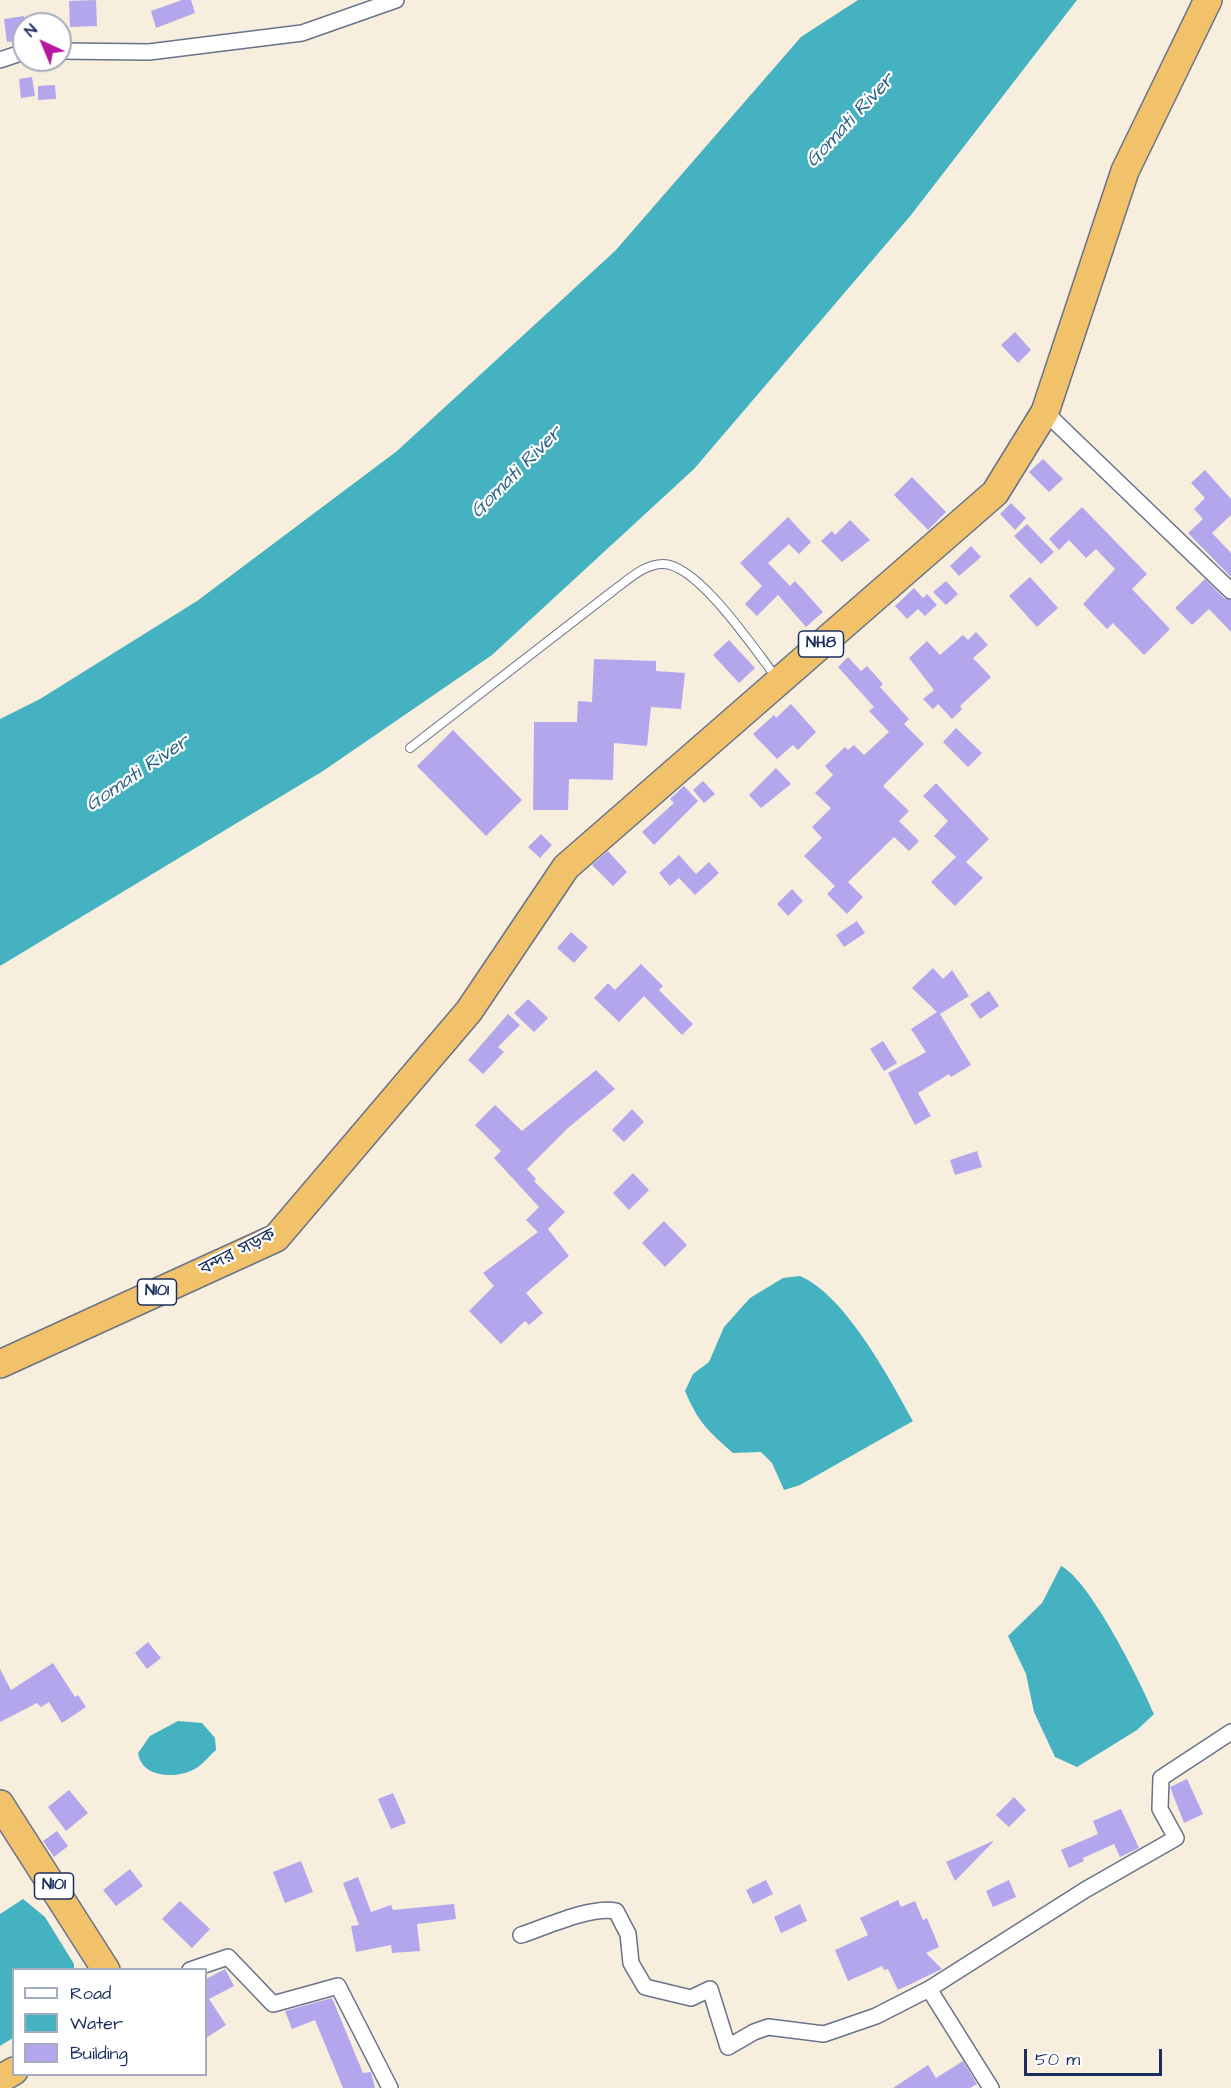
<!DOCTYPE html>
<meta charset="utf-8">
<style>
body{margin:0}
#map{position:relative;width:1231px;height:2088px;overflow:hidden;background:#f7eedd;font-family:"Architects Daughter",sans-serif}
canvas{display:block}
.legend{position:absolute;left:12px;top:1968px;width:195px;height:108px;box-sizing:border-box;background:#fff;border:2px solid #a4acbf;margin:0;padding:8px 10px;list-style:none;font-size:18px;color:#1b2f5e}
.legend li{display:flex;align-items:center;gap:12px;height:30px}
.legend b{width:30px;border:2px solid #a4acbf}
.north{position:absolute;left:12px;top:12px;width:60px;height:60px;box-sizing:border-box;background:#fff;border:2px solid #a4acbf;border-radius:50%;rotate:316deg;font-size:16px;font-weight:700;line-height:24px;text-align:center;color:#1b2f5e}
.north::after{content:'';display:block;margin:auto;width:21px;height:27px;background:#b5179e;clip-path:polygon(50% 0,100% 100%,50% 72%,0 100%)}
.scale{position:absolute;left:1024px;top:2049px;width:138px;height:27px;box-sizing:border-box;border:3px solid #1b2f5e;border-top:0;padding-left:8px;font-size:18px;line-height:21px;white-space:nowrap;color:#1b2f5e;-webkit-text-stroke:4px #fff;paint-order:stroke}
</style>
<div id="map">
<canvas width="1231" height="2088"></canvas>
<ul class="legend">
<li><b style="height:8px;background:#fff"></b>Road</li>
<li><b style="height:16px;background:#44b2c0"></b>Water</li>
<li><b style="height:16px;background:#b4a6ed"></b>Building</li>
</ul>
<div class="north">N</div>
<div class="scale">50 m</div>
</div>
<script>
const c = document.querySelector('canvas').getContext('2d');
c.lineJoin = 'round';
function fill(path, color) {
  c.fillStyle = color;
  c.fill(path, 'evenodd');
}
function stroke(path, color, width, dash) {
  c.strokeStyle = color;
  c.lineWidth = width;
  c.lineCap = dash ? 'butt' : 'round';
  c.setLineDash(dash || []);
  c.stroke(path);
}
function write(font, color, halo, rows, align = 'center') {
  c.font = font + ' "Architects Daughter","Noto Sans Bengali",sans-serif';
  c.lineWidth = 4.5;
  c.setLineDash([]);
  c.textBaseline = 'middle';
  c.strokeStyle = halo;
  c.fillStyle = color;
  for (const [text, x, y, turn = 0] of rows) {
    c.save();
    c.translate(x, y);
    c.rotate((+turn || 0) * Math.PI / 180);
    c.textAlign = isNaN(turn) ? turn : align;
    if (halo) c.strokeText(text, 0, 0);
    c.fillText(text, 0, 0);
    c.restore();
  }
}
const water = new Path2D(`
 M858,0H1077L911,215L694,469L492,655L323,771L0,966V719L40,699L197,601L397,451L615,251L801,37Z
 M800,1276C845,1295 890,1379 913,1421L800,1485L784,1490L772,1463L761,1452L733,1453C708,1431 698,1422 685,1391L693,1374L709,1362L724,1327L750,1298L783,1278Z
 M1061,1566C1090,1580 1141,1683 1154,1714L1137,1730L1077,1767L1055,1757L1034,1712L1026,1674L1008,1636L1042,1603Z
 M178,1721L202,1723L215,1738L216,1750C210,1755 205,1762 198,1767C181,1779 142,1780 138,1753L150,1736Z
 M23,1899L45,1917L74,1964V1969L14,1970L13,2038L0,2046V1914Z`);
const building = new Path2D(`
 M96,0L97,26L70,27L69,1Z
 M182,0H191L195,13L156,28L151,11Z
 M24,16V40L7,42L4,19Z
 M32,77L35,96L21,98L19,79Z
 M55,85L56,99L38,100V86Z
 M1015,332L1031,350L1018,363L1001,345Z
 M1043,459L1063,479L1049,492L1029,472Z
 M1205,470L1231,499V515L1212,533L1231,553V577L1188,533L1203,519L1194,509L1205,498L1191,483Z
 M912,477L946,512L928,530L894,495Z
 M1011,503L1026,518L1015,530L1000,514Z
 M1082,507L1147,574L1132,589L1170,629L1144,655L1113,623L1107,629L1083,604L1115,569L1096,549L1086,558L1069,540L1059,550L1049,539Z
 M788,517L811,542L799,554L789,544L768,563L790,586L795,581L823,612L806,627L778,595L757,616L745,604L762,586L740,563Z
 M850,520L870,540L842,562L821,541L832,531L835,535Z
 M1027,524L1054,552L1041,564L1014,536Z
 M971,546L981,557L959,576L950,566Z
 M1030,577L1058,608L1037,627L1009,596Z
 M1205,579L1224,598L1231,600V632L1209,609L1192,625L1175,608Z
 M946,581L958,594L946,605L933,592Z
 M914,588L923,598L927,594L937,605L925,616L918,609L907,619L895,606Z
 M976,632L988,645L973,658L991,677L960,706L962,709L952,719L938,704L933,709L923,699L934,690L909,658L927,641L940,655L963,635L968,640Z
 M729,640L755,668L739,683L713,655Z
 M848,657L861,671L867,666L883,684L880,687L909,719L904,724L924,744L883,786L909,811L899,821L919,841L909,851L894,837L848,882L863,897L847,914L827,894L835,886L804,856L822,838L812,827L831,808L815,793L833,775L825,766L845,747L848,750L854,745L864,755L889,732L869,711L874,707L838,667Z
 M594,659L656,661V671L685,673L681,709L651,707L647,746L614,743L613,780L569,779L568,810H533L534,722H577L578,701L592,702Z
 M791,704L816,732L798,750L793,745L777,759L753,734L774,715L776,718Z
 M956,728L982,753L968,767L943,742Z
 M453,730L522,800L486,836L417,766Z
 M776,768L791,784L761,808L749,795Z
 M703,781L715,794L704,803L693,790Z
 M936,783L989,839L966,862L983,878L955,906L931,882L956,857L934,836L948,821L923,796Z
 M684,786L698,801L654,845L642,832L674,803L670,799Z
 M541,834L552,845L540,858L528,847Z
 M608,851L627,872L613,886L592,865Z
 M679,855L696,874L709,862L719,873L695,895L679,878L670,886L659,873Z
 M792,889L803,901L788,916L777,904Z
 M857,921L865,933L844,947L836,935Z
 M571,932L588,947L574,963L557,948Z
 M641,964L663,986L659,990L693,1024L682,1035L644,996L619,1022L594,998L608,983L615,990Z
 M933,968L943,979L952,970L969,996L940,1014L971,1065L951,1077L949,1074L918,1093L931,1116L915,1125L888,1073L926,1052L911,1029L937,1012L912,988Z
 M989,991L999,1006L980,1019L970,1004Z
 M528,999L548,1018L534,1032L514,1013Z
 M508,1014L520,1025L498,1047L504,1052L483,1074L468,1060Z
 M883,1041L897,1063L884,1071L870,1049Z
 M596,1070L615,1089L568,1128L527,1169L536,1179L534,1181L565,1212L548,1229L569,1256L526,1293L543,1313L529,1325L525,1321L501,1344L469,1311L494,1286L483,1273L538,1232L526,1220L539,1207L494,1158L501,1151L475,1125L495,1105L522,1131Z
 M632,1109L644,1122L624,1142L612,1130Z
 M977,1151L982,1167L955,1175L950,1160Z
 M633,1173L649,1190L629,1210L613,1193Z
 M664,1221L687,1245L665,1267L642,1243Z
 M148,1642L161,1658L147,1669L135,1653Z
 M53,1663L75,1697L78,1695L86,1707L62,1723L49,1702L41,1707L37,1703L0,1722V1669L11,1690Z
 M1187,1779L1203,1814L1184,1823L1170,1787Z
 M69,1790L88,1813L66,1831L48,1807Z
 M393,1793L406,1823L391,1829L378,1799Z
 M1014,1797L1026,1810L1009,1827L996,1815Z
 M1121,1809L1139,1848L1120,1857L1114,1844L1083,1858L1084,1861L1069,1868L1061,1850L1098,1834L1093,1821Z
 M57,1831L68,1846L54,1857L43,1841Z
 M993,1841V1842L955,1881L946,1862Z
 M301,1861L313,1892L285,1903L273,1872Z
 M130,1869L143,1886L116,1906L103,1890Z
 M358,1877L371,1912L391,1905L393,1910L454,1904L456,1919L417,1924L420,1951L392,1953L391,1945L356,1952L351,1926L359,1925L343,1883Z
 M766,1880L773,1894L753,1904L746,1890Z
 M1009,1880L1016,1897L993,1907L986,1891Z
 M898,1900L901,1907L915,1901L923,1920L927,1918L939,1947L926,1953L942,1969L898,1990L888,1969L884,1970L882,1966L848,1981L835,1950L868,1935L860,1918Z
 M180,1901L210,1929L192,1948L162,1919Z
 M800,1904L807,1921L781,1933L774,1917Z
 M225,1969L234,1986L209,1999L226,2025L206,2038V1979Z
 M332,1998L363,2073L371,2072L375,2088H343L315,2020L292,2029L285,2011Z
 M963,2061L977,2084L970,2088H893L928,2065L936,2078Z`);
const lane = new Path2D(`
 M410,748L614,590C628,580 644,564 663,564C698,564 755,650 776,677`);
const street = new Path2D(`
 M60,51L149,52L302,33L396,0
 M0,60L24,52
 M1045,412L1231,591
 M521,1935C546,1927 590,1906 616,1911L628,1934L631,1963L645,1987L691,1998L710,1989L728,2047L754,2032L768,2027L824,2034L876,2016L929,1989L1085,1890L1176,1838L1160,1809L1161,1778L1231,1732
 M190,1970L228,1957L273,2004L338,1986L390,2088
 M929,1989L991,2088`);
const highway = new Path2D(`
 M0,1364L276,1238L469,1011L566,867L995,493L1045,412L1125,171L1208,0
 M0,1804L106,1970
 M0,2079L14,2071`);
const shields = [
 [821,644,45],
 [157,1292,39],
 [54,1886,39]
];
const shieldNames = [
 ["NH8",821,644],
 ["N101",157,1292],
 ["N101",54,1886]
];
const streetNames = [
 ["বন্দর সড়ক",238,1253,-27]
];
const waterNames = [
 ["Gomati River",851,121,-47],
 ["Gomati River",517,473,-45],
 ["Gomati River",138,774,-34]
];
fill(water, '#44b2c0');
fill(building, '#b4a6ed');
stroke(lane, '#68728a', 10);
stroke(street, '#68728a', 18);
stroke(highway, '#68728a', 30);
stroke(lane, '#fff', 8);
stroke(street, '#fff', 15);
stroke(highway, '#f2c26a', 27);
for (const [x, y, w] of shields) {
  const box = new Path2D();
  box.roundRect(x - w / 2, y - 13, w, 26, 4.5);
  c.fillStyle = '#fff';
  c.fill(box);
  stroke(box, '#1b2f5e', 1.5);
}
write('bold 16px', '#1b2f5e', null, shieldNames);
write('18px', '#1b2f5e', '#fff', streetNames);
write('italic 20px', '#2b6385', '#fff', waterNames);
</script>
